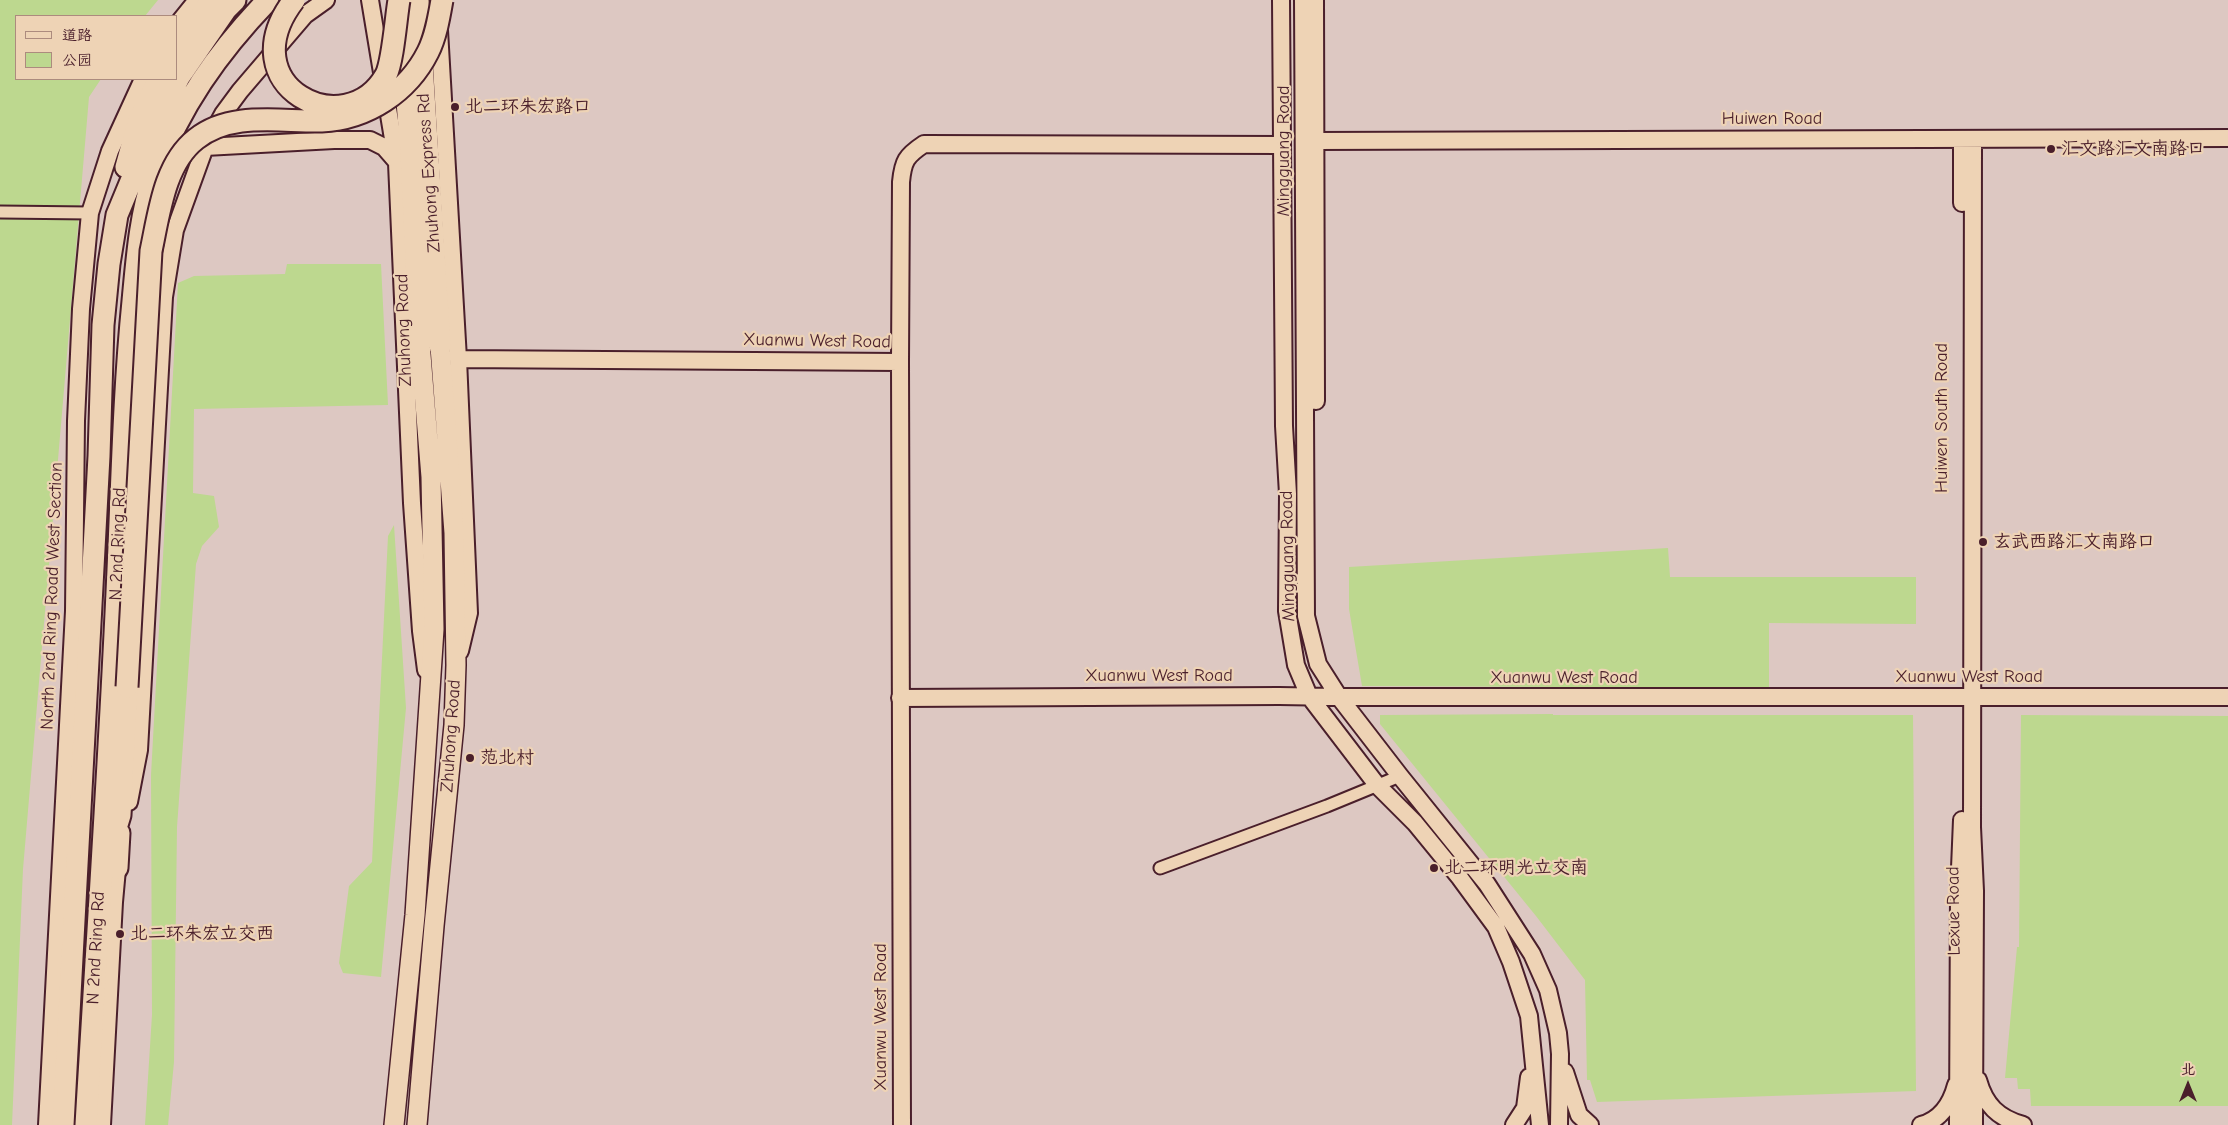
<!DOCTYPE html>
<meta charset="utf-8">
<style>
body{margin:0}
#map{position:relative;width:2228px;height:1125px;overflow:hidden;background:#ddc8c2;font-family:"Comic Neue","LXGW WenKai TC",sans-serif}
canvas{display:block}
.legend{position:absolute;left:15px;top:15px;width:162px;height:65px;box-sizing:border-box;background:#eed3b5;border:1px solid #ac8b7e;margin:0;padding:6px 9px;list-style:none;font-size:15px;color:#4a1f2b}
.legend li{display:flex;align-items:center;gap:10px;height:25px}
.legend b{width:25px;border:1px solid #ac8b7e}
.north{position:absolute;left:2163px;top:1060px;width:50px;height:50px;-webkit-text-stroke:4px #eed3b5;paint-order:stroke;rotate:0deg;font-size:14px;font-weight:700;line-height:20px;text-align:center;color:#4a1f2b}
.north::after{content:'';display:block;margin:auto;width:18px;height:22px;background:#4a1f2b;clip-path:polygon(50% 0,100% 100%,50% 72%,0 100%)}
</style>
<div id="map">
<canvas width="2228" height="1125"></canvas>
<ul class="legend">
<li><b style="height:6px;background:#eed3b5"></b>道路</li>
<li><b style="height:14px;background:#bdd88f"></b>公园</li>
</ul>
<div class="north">北</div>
</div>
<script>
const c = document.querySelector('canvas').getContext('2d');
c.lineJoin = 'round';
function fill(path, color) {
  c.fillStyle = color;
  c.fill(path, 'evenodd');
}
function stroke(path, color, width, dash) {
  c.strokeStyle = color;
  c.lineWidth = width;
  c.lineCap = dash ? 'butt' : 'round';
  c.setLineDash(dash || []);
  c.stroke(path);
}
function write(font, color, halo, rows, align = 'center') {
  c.font = font + ' "Comic Neue","LXGW WenKai TC",sans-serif';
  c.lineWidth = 4.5;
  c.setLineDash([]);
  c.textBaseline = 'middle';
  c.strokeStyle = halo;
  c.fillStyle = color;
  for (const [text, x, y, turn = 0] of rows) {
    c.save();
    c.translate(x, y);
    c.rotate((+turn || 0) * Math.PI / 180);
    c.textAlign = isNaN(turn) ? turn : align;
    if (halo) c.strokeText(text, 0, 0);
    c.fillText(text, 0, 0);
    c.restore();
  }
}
const green = new Path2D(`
 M0,0H158L145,16H16V79H101L89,97L23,869L12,1125H0Z
 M287,264H381L388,405L194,409L193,493L214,496L219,527L202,546L196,564L177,827L174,1062L168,1125H145L152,1015L151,775L178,283L194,276L285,274Z
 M394,525L406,708L381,977L343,973L339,963L349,886L372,862L388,536Z
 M1668,548L1670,577H1916V624L1769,623V688L1362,686L1349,609V567Z
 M1553,714V715H1913L1916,1091L1597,1102L1590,1080H1587L1585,980L1536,916L1380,724V715Z
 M2021,715L2228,716V1106H2031L2030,1089H2018L2017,1078H2005L2017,947H2019Z`);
const street = new Path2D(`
 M0,212L90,213
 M1160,868L1327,806L1400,776`);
const secondary = new Path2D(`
 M370,0L397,163L412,503L421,631L426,670
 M1281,0L1284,426L1288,494L1287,611L1296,665L1309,696L1377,785L1415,823L1460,878L1496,927L1511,962L1529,1016L1540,1125
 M1303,0L1306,616L1318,664L1339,697L1400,776L1487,884L1532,954L1548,990L1558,1033L1560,1054L1559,1125
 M1315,0L1316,401
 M176,26L197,0
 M439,30L458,359L469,613L460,651
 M1962,139V203
 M1973,139L1972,827L1975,891L1974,1125
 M1315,141L2228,138
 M205,147L334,140H370L384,147L397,162
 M458,359L900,362L902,1125
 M900,362L901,182C903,161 906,156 924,144L1282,145
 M900,698L1279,696L1339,697H2228
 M129,802L139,750L164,297L175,230L205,147L223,114L240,91L305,15L326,0
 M1565,1072L1579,1115L1590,1125
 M1978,1080C1985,1105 1998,1118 2023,1125
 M47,1125L74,611L76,421L81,309L90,213L110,151L143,79
 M102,1125L114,902L118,858
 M1514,1125L1525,1108L1529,1077
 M1921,1125C1940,1120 1951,1104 1956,1085
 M1958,1125L1959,892L1962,820`);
const primary = new Path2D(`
 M394,1125L415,915L434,629L431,477L420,343
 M417,1125L434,926L454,725L456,665L454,533L440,346`);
const highway = new Path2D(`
 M418,0L440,346
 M401,23L411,153L420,343
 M176,51L212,0
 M126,167L139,120L159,79
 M110,848L120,815L127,687
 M117,868L119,833
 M63,1125L99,456L103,325L109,264L117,215L151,133L179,77L226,9L235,0
 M86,1125C97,940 110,755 118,570C122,481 124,391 133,301C137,259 140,215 154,175C179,107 218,52 268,0`);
const highwayBridge = new Path2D(`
 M294,0C228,86 346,146 386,75C393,61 396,17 399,0
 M127,687L151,251C159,214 164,164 196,139C231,111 280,122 322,121C367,119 408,92 428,52C436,36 439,17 442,0`);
const markers = [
 [455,107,5,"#4a1f2b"],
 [2051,149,5,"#4a1f2b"],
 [1983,542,5,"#4a1f2b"],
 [470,758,5,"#4a1f2b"],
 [1434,868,5,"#4a1f2b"],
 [120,934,5,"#4a1f2b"]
];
const poiNames = [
 ["北二环朱宏路口",465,107],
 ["汇文路汇文南路口",2061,149],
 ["玄武西路汇文南路口",1993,542],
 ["范北村",480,758],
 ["北二环明光立交南",1444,868],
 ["北二环朱宏立交西",130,934]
];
const streetNames = [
 ["Huiwen Road",1772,119],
 ["Mingguang Road",1284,151,-90],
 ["Zhuhong Express Rd",429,173,-94],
 ["Zhuhong Road",404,330,-92],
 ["Xuanwu West Road",817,341,1],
 ["Huiwen South Road",1942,418,-90],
 ["N 2nd Ring Rd",118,544,-88],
 ["Mingguang Road",1288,556,-91],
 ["North 2nd Ring Road West Section",52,596,-88],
 ["Xuanwu West Road",1159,676],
 ["Xuanwu West Road",1969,677],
 ["Xuanwu West Road",1564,678],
 ["Zhuhong Road",451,736,-86],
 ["Lexue Road",1954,911,-91],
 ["N 2nd Ring Rd",96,948,-87],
 ["Xuanwu West Road",881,1017,-90]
];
fill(green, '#bdd88f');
stroke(street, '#4a1f2b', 15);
stroke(secondary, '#4a1f2b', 20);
stroke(primary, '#4a1f2b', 22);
stroke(highway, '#4a1f2b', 25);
stroke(street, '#eed3b5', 11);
stroke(secondary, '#eed3b5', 16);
stroke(primary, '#eed3b5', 19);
stroke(highway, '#eed3b5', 21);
stroke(highwayBridge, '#4a1f2b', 25, []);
stroke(highwayBridge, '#eed3b5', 21);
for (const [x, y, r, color] of markers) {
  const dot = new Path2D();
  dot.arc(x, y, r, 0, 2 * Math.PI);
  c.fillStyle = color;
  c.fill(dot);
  stroke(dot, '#eed3b5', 2);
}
write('18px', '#4a1f2b', '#eed3b5', poiNames, 'left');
write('18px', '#4a1f2b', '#eed3b5', streetNames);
</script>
